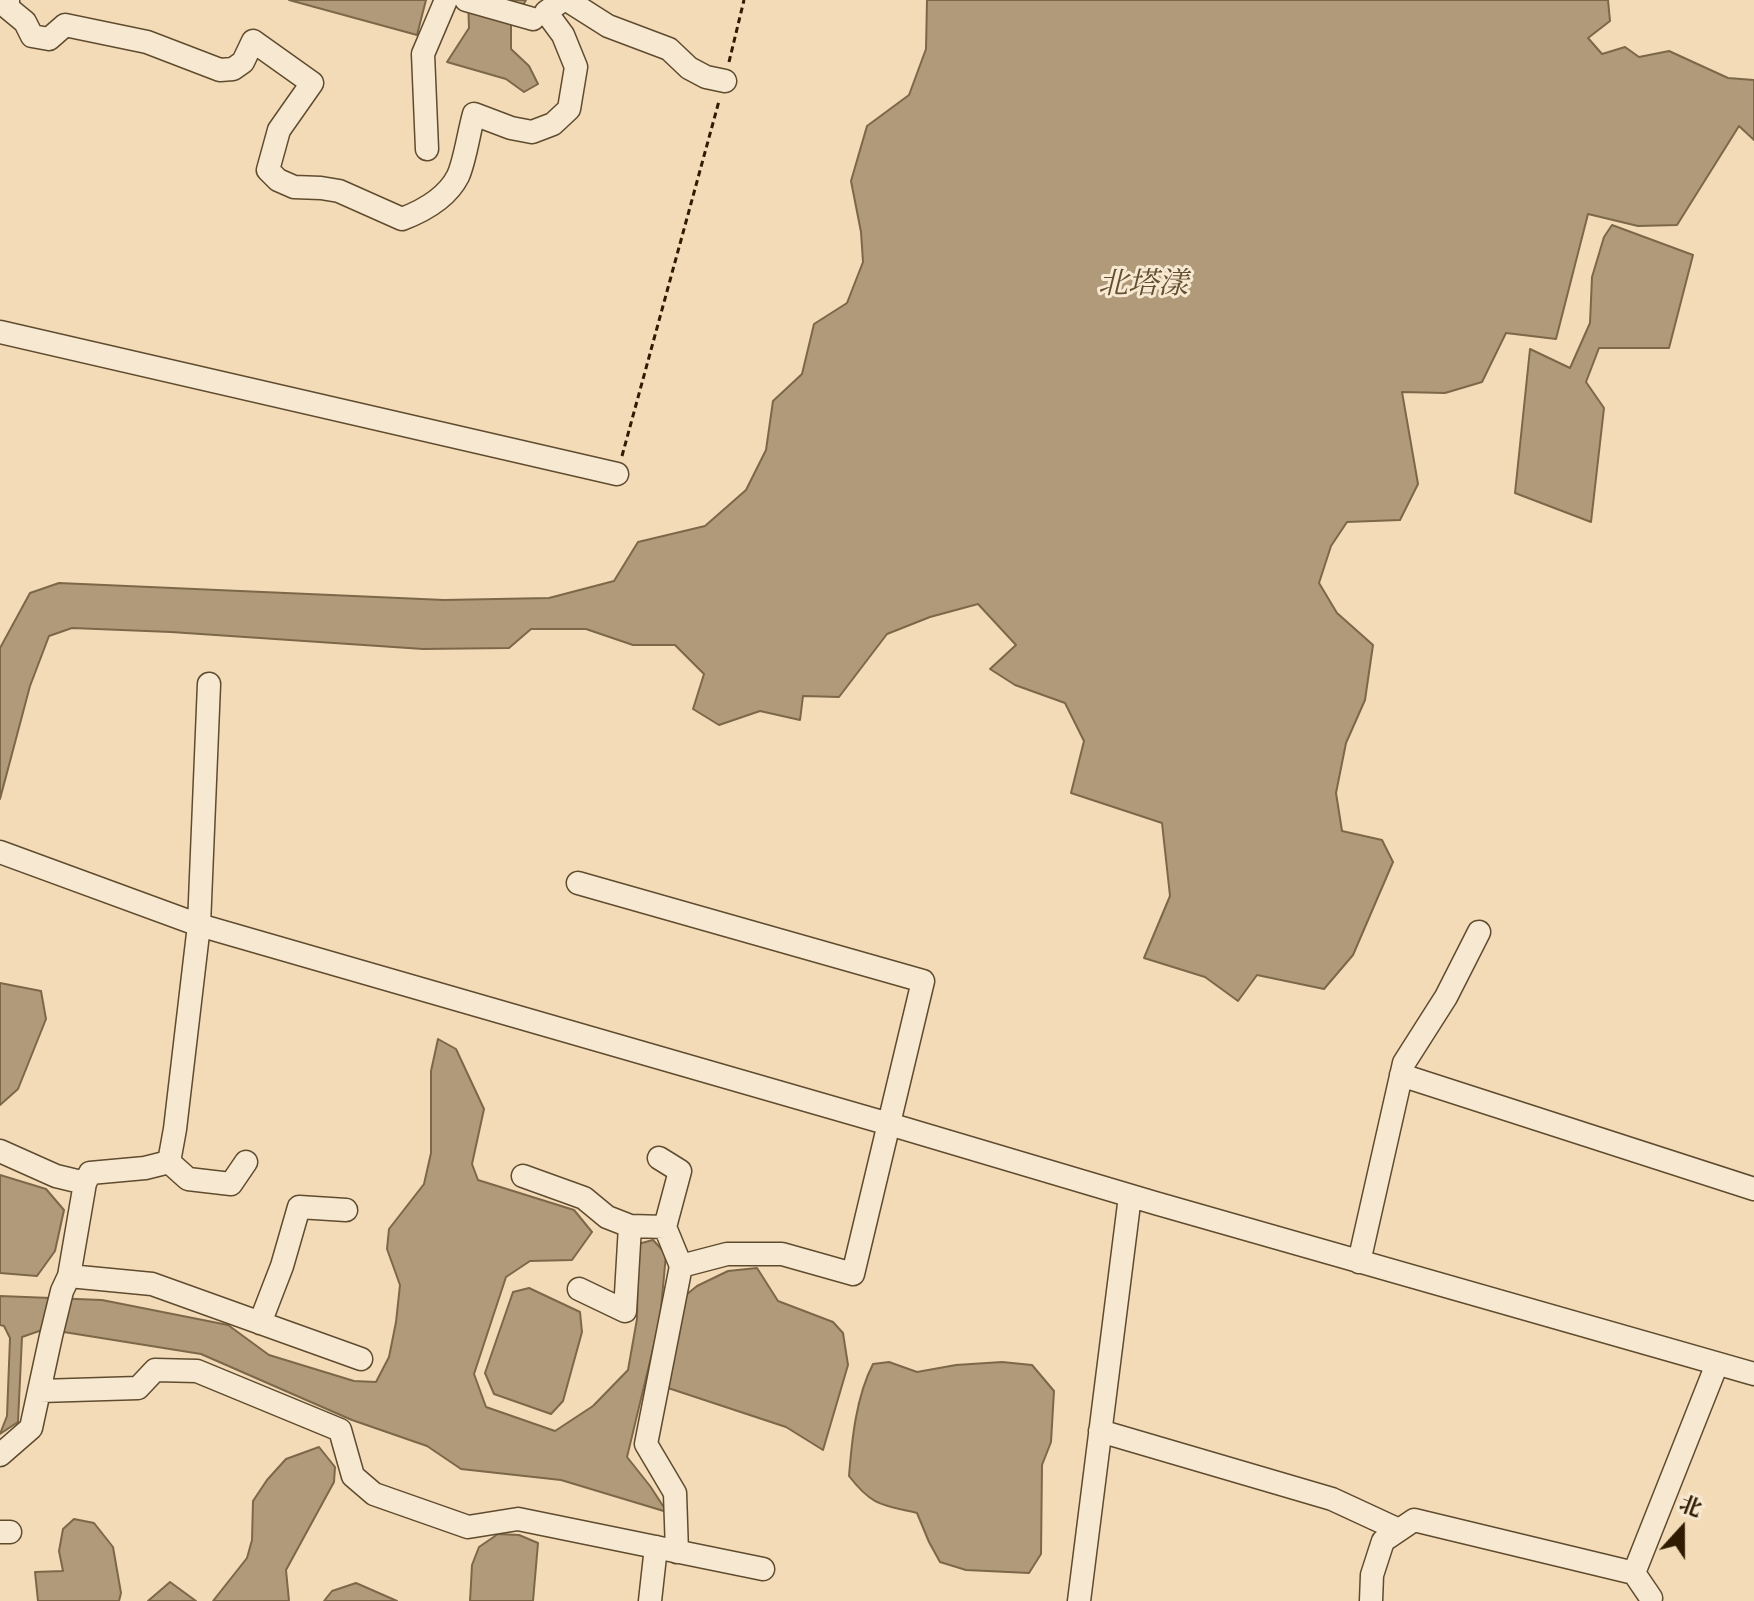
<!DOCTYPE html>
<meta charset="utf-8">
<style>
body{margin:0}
#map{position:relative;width:1754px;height:1601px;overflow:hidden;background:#f3dbb8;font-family:"Libre Caslon Text","Noto Serif SC",serif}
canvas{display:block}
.north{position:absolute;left:1642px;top:1489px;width:80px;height:80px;-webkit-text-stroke:6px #f7e8d1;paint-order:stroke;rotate:21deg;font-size:22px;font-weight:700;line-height:32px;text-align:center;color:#2e1b00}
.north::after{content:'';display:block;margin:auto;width:28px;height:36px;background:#2e1b00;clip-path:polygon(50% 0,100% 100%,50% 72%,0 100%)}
</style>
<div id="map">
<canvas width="1754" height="1601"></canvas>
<div class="north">北</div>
</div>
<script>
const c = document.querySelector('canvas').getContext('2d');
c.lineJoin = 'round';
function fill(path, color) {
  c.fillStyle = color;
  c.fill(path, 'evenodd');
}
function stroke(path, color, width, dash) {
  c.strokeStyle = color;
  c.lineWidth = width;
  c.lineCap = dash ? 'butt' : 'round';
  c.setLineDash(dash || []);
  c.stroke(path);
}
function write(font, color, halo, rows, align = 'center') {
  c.font = font + ' "Libre Caslon Text","Noto Serif SC",serif';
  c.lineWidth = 6;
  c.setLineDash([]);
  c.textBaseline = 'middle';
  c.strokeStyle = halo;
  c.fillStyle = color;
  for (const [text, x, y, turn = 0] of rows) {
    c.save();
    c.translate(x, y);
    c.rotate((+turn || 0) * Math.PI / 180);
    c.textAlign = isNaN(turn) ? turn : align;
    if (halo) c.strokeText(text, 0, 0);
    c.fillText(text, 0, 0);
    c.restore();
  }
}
const water = new Path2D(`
 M289,0H426L417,35Z
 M468,0H526L511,26V49L529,66L538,84L524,92L506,79L447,62L469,28Z
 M927,0H1608L1610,21L1588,38L1602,54L1625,47L1639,57L1669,51L1728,78L1754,80V140L1739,126L1677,225L1638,226L1588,214L1556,339L1506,333L1482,382L1445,393L1402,392L1418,484L1400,520L1347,522L1331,546L1319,583L1337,613L1373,645L1365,700L1346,743L1336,793L1342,831L1382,840L1393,862L1353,955L1324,989L1257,975L1238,1001L1205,977L1144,958L1170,896L1162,823L1071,793L1084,741L1065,703L1015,685L990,669L1016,645L978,604L930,617L887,634L839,697L803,696L800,720L760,711L719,725L693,709L704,674L675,645H633L586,629H531L509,648L423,649L171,632L72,628L49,636L30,686L0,799V648L30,593L59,583L444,600L549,598L614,581L638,542L705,526L746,490L766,450L773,401L802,374L814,324L847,303L863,262L861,232L851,181L867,126L909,95L926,49Z
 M1612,225L1693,255L1669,348H1599L1586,382L1604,408L1591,522L1515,493L1530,349L1570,368L1590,323L1592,277L1604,237Z
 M0,983L41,991L46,1019L18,1089L0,1105Z
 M438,1039L456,1049L484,1109L472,1164L478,1180L574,1210L592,1232L572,1260L530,1261L506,1277L474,1374L486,1407L555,1431L593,1406L628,1370L637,1319L638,1244L653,1240L666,1254L660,1320L627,1457L650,1486L667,1512L561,1480L461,1469L427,1446L352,1420L201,1354L45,1329L22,1337L18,1422L0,1434L7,1416L10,1338L4,1326L0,1325V1296L102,1300L228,1325L269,1355L354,1381L376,1382L389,1357L396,1322L400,1285L387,1249L389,1229L424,1184L431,1153V1071Z
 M0,1175L46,1189L64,1210L55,1251L37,1276L0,1273Z
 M757,1268L778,1301L833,1322L843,1333L848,1365L823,1450L786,1427L662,1386L681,1299L697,1286L728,1271Z
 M529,1288L580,1312L582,1332L563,1401L551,1414L494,1394L485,1373L513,1292Z
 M889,1362L917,1372L956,1365L1002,1362L1032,1365L1054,1391L1051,1442L1042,1465L1041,1554L1029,1573L966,1570L940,1562L929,1542L917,1513C882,1505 872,1506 849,1476C852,1439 856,1397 873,1364Z
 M319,1447L335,1467L334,1482L286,1570L289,1601H213L247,1558L252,1540L253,1501L267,1480L286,1459Z
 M74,1519L94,1523L113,1547L121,1593L119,1601H38L35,1572L63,1571L59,1551L63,1529Z
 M498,1534L519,1535L538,1543L533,1601H470L472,1565L479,1547Z
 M170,1582L196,1601H148Z
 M356,1583L397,1601H324L332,1591Z`);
const path = new Path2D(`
 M729,62L744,0
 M622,456L719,101`);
const minor = new Path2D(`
 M8,0V8L25,22L32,36L49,39L65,25L147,42L220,70L233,69L243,62L253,41L312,83L279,130L268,170L278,180L294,187L321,188L339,191L402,219C423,211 447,198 458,176C465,161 469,131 474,114L511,128L532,132L553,124L569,109L576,67L563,35L546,12L563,0
 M466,0L533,19
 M567,0L608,26L669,49L689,68L706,77L725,81
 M427,149L423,54L446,0
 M0,332L617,474
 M0,852L199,925L889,1124L1155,1203L1754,1374
 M578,883L923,981L853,1274L782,1254H727L681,1266
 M1401,1075L1754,1189
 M0,1151L56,1176L85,1183L69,1276L62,1291L51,1336L31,1428L0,1455
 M659,1158L680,1171L665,1227L681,1266L646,1444L675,1493L677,1552
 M169,1162L188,1179L231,1184L246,1162
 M523,1176L584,1198L607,1217L630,1226L665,1227
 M85,1183L90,1173L145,1168L169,1162L175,1129L199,925L209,684
 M1359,1262L1404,1063L1446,997L1479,932
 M69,1276L152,1284L361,1359
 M579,1289L625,1311L630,1226
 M260,1323L282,1266L299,1207L346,1210
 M40,1391L138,1388L155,1370L197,1371L340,1430L353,1476L374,1494L468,1527L518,1519L763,1569
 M1100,1431L1332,1499L1399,1530
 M0,1532H10
 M1634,1573L1717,1364
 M650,1601L656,1547
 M1079,1601L1130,1196
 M1371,1601L1372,1575L1383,1541L1414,1520L1634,1573L1651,1598`);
const waterNames = [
 ["北塔漾",1143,284]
];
fill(water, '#b09a79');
stroke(water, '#7c6749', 2);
stroke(minor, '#5f4b2e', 25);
stroke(path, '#2e1b00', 3, [6, 4]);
stroke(minor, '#f7e8d1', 22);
write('italic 30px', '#624e30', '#f7e8d1', waterNames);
</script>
